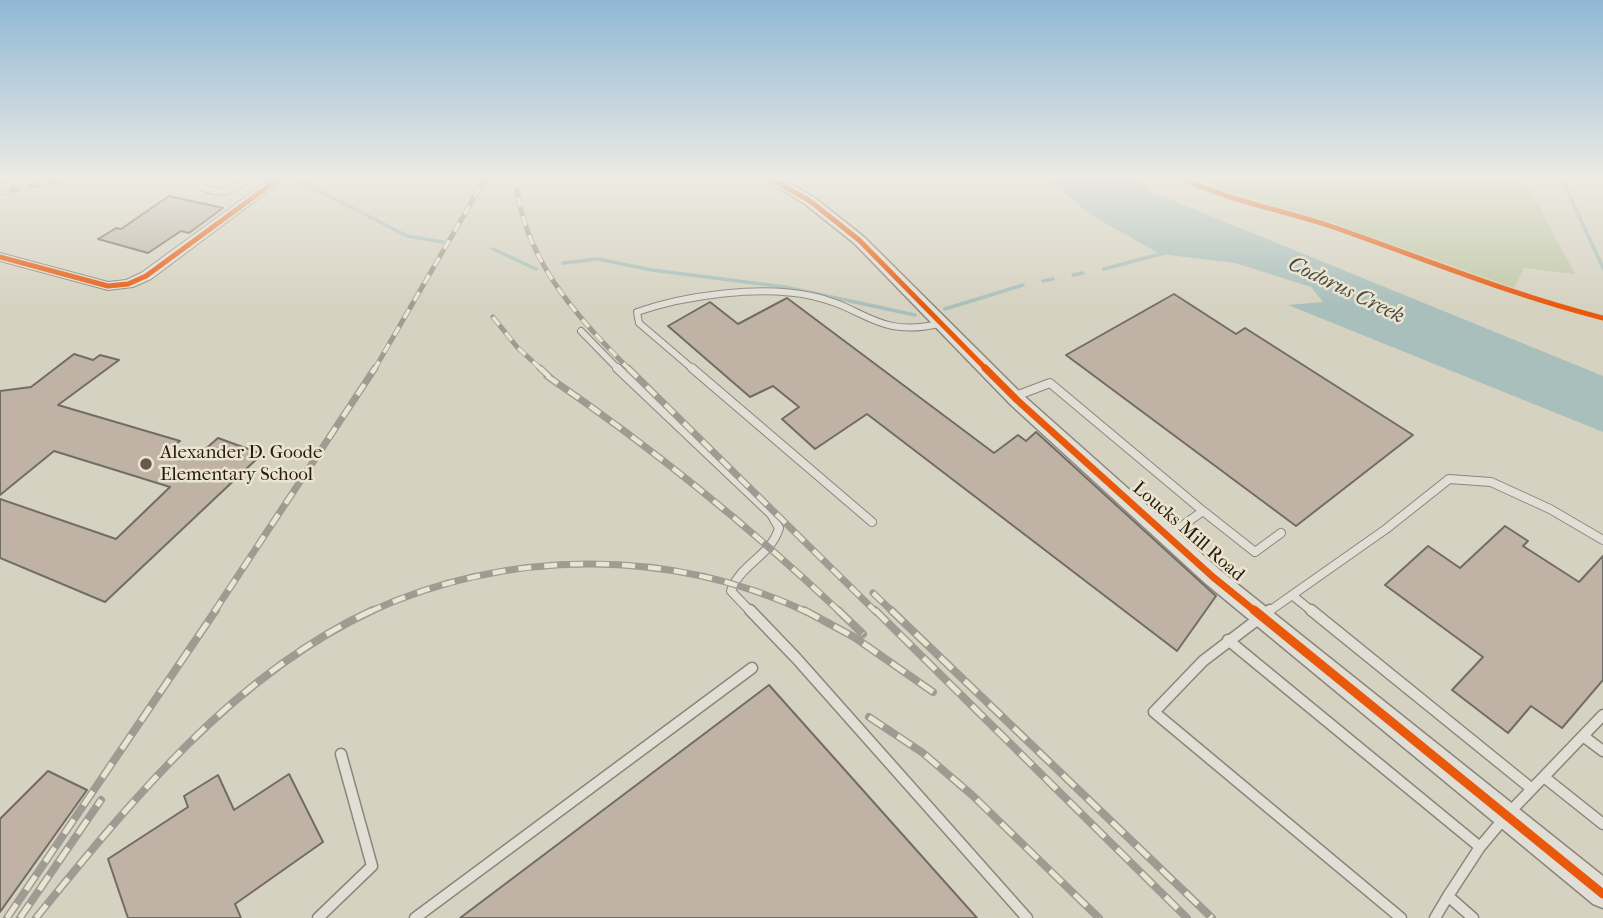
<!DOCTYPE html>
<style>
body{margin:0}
canvas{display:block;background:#d6d2c1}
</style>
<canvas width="1603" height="918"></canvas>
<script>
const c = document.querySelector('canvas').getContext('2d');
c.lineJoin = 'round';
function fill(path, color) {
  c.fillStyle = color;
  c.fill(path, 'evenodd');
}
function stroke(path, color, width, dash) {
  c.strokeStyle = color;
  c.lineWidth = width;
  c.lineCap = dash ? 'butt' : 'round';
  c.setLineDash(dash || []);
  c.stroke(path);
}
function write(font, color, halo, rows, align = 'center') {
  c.font = font + ' "IM FELL French Canon",serif';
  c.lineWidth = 5;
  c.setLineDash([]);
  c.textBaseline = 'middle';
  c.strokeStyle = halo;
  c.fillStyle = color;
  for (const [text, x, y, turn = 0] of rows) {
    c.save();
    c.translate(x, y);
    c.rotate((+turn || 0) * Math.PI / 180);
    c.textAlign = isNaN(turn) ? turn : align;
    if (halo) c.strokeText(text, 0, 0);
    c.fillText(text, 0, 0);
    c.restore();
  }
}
const green = new Path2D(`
 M1192,177H1523L1575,274L1524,268L1514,288L1329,222L1223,191Z`);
const water = new Path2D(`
 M1045,177H1135L1154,193L1603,376V432L1288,305L1323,302L1311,287L1235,263L1160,254L1091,215Z`);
const stream = new Path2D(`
 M1561,177L1603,268
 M296,179L407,236L443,242
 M493,249L536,269
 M563,263L598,259L652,270L785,287L915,315
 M1104,269L1164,253
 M1073,275L1083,273
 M1043,281L1053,279
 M945,309L1023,285`);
const building = new Path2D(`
 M169,196L223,208L189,233L181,231L148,253L98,239L116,228L121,229Z
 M1174,294L1236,334L1245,328L1413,435L1296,526L1066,355Z
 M787,298L994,453L1018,435L1026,441L1036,432L1216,596L1177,651L867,414L815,449L782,419L799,407L773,386L750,397L668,326L710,302L738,324Z
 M74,354L93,360L100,355L119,360L58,405L180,441L167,451L193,460L218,438L262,454L105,602L0,558V499L116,539L170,487L54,451L0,495V391L31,387Z
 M1505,526L1528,541L1523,546L1579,582L1603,556V680L1562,728L1531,706L1508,733L1452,690L1483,657L1385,585L1428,546L1460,568Z
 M769,685L977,918H460Z
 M48,771L87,790L0,912V819Z
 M289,774L323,842L235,904L241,918H128L108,859L188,807L184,796L218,775L234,810Z`);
const serviceFar2 = new Path2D(`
 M212,177L201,186C220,198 235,189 252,177
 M581,331L619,370
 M694,370L639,323L637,312C686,295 761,285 812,296C865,307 876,338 939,324`);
const serviceFar1 = new Path2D(`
 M617,368L771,514L779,528C771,556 740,564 731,591L751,612
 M692,368L872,522
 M1013,397L1050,383L1203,511L1168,536
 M1203,511L1255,552L1281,533
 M1292,595L1313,612
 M1268,612L1386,529L1449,479L1491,482L1550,509L1603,540`);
const service = new Path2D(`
 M750,610L797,659L1027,918
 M1270,610L1203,661L1154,712L1401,918
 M1311,610L1532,789
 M1228,640L1480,847L1506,816L1603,715
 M1583,736L1603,751
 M1544,777L1603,824
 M318,918L372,866L341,754
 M415,918L752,668
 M1435,918L1448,896
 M1473,918L1448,896L1480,847`);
const minor = new Path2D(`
 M14,177H28L0,193V185Z
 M273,177H287L151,279L133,287L108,290L0,261V253L108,282L126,280L141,273Z`);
const tertiary = new Path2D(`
 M761,177H778L815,198L864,237L1023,395L1221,571L1603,876V908L1593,904L1205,583L1011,405L854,243L805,204Z`);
const railFar2 = new Path2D(`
 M515,177C523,258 574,314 630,370
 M0,193L74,177
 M493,317L517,347L542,370
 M374,370L486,177`);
const railFar1 = new Path2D(`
 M540,368L553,380
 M628,368L876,612
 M547,376C651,447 749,526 840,612
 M873,593L893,612
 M214,612L375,368
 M369,612C507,549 669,547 807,612`);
const rail = new Path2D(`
 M804,610L854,637L933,692
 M838,610L863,634
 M875,610L1187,918
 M891,610L1212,918
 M869,717L923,753L972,795L1099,918
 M7,918L216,610
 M20,918L101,800
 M36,918C130,802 234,674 373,610`);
const cyclewayFar2 = new Path2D(`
 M768,177L810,201L859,240L987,370
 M1179,177C1229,201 1283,210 1336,228C1425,259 1511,295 1603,318
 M0,257L108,286L128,284L146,276L281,177`);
const cyclewayFar1 = new Path2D(`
 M985,368L1017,400L1213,577L1256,612`);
const cycleway = new Path2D(`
 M1254,610L1603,894`);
const markers = [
 [146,464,7,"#665a4d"]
];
const poiNames = [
 ["Alexander D. Goode",160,453],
 ["Elementary School",160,475]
];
const streetNames = [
 ["Loucks Mill Road",1188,532,41]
];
const waterNames = [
 ["Codorus Creek",1346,291,26]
];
fill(green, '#c0c8a7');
fill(water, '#a9bfbb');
stroke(stream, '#a9bfbb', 3.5);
fill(building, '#c0b3a5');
stroke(building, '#726d64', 2);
stroke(serviceFar2, '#8b867b', 8);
stroke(serviceFar1, '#8b867b', 10);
stroke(service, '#8b867b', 13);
stroke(minor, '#8b867b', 2);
stroke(tertiary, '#8b867b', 3);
stroke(serviceFar2, '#e0ded5', 6);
stroke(serviceFar1, '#e0ded5', 8);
stroke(service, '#e0ded5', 10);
fill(minor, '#e0ded5');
fill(tertiary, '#e0ded5');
stroke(railFar2, '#9f9b93', 5);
stroke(railFar1, '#9f9b93', 7);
stroke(rail, '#9f9b93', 8);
stroke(railFar2, '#eae5d1', 3.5, [10]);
stroke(railFar1, '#eae5d1', 4.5, [13]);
stroke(rail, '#eae5d1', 5, [17]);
stroke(cyclewayFar2, '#e8590c', 5);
stroke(cyclewayFar1, '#e8590c', 7);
stroke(cycleway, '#e8590c', 9);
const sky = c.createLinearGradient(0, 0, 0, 306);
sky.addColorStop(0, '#8fb8d6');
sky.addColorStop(0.58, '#edebe3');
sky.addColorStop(1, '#edebe300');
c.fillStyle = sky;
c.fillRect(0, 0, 1603, 306);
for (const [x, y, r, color] of markers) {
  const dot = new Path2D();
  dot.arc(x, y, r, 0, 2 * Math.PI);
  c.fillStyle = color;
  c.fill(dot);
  stroke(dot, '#eae5d1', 2.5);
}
write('19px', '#29190f', '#eae5d1', poiNames, 'left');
write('19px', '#29190f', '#eae5d1', streetNames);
write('italic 21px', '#4a4842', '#eae5d1', waterNames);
</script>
